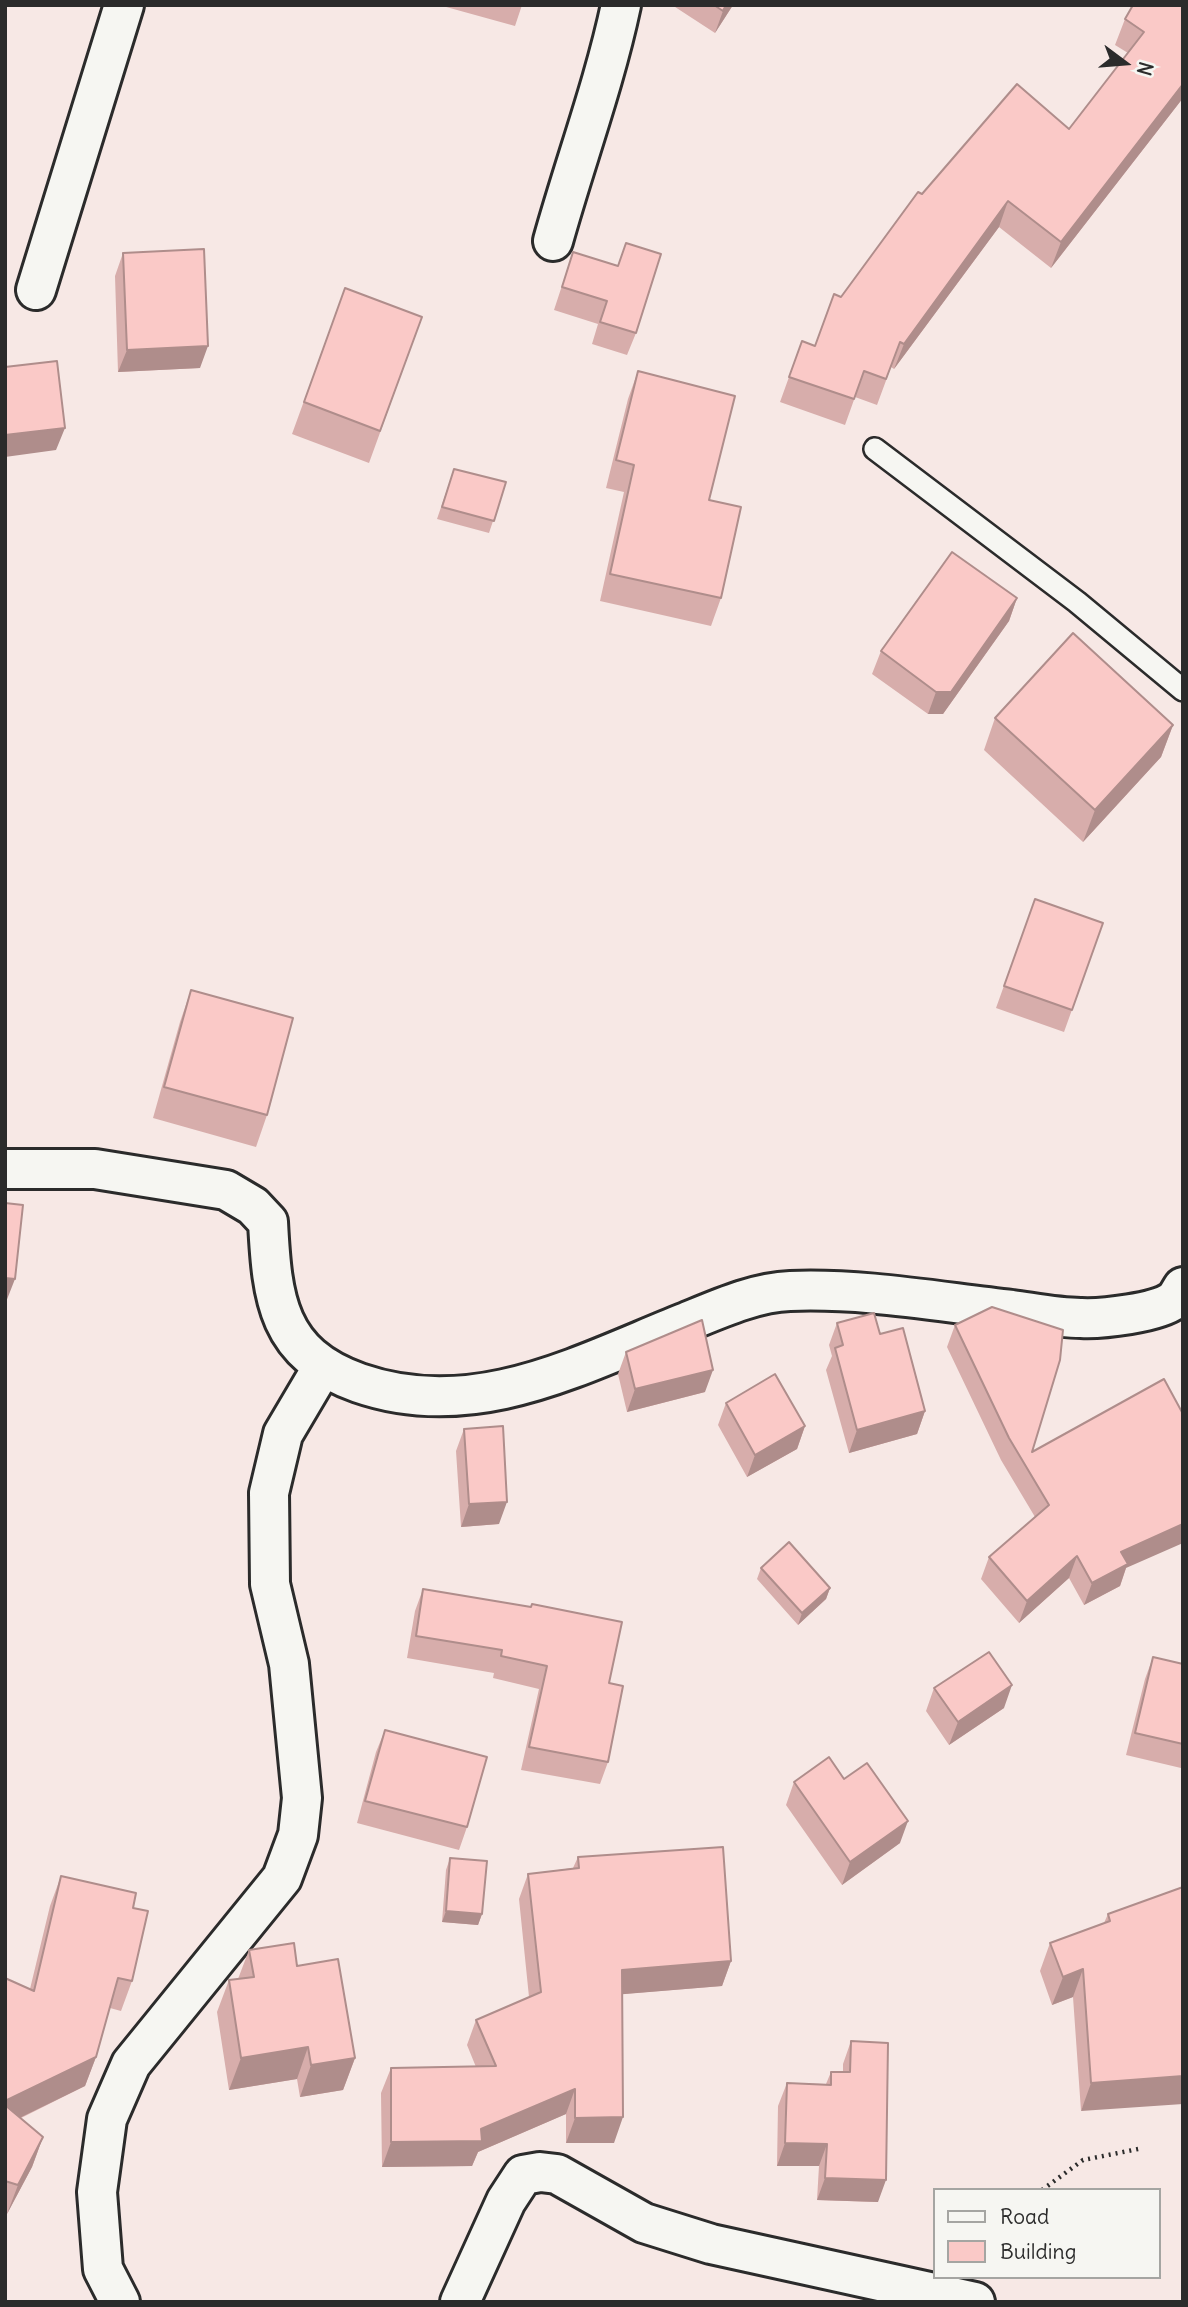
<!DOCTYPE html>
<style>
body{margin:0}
#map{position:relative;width:1188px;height:2307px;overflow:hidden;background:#f7e8e5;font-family:Delius,sans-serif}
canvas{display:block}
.frame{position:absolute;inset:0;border:7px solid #2b2b2b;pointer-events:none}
.legend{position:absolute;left:933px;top:2188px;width:228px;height:91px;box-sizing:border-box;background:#f6f6f2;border:2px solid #a5a5a2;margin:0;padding:9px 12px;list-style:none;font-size:21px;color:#2b2b2b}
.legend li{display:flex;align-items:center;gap:14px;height:35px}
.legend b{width:35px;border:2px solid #a5a5a2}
.north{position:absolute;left:1090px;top:28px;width:70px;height:70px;-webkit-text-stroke:5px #f6f6f2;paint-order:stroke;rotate:106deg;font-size:19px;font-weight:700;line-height:28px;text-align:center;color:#2b2b2b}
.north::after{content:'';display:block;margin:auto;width:24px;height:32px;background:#2b2b2b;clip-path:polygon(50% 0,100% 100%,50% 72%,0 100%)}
</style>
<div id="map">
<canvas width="1188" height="2307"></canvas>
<div class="frame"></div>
<ul class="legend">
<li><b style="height:9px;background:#f6f6f2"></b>Road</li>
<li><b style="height:19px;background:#fac9c7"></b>Building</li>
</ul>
<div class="north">N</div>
</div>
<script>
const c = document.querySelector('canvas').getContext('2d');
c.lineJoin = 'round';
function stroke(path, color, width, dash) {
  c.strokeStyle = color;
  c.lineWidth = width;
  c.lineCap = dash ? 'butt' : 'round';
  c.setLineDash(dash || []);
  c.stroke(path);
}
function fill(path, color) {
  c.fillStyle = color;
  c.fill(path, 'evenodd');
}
const path = new Path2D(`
 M1042,2190L1083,2160L1143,2148`);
const service = new Path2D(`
 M875,449L1077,602L1183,690`);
const minor = new Path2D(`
 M553,241C575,162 604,85 621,5
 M36,290L124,5
 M5,1169H95L226,1190L253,1206L268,1222C272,1299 277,1354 359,1383C474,1423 579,1365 684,1323C716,1310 755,1292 790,1291C864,1288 939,1302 1012,1310C1034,1313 1058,1318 1081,1318C1102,1319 1157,1313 1174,1300C1177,1298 1180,1291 1183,1287
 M120,2302L103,2269L97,2192L107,2119L131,2064L282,1878L298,1835L302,1798L289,1664L270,1584L269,1493L283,1434L322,1368
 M460,2302L506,2201L523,2175L540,2172L557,2174L644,2223L711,2244L975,2302`);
const wall = new Path2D(`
 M439,5H522L515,26Z
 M672,5H733L715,33Z
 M1183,5V98L1051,268L999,227L894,369L891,367L877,405L855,397L845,425L780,402L802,341L815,346L841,297L922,194L1069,129L1128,53L1115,45L1125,19Z
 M626,243L636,333L627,355L592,344L598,324L554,310L573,252L618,266Z
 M123,253L200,368L118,372L115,276Z
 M345,288L422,317L369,463L292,434Z
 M638,371L709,500L721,598L711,626L600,601L624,492L606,488L628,399Z
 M454,469L506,482L489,533L437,519Z
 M1017,598L1009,621L943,714H928L872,674L881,651Z
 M995,718L1173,725L1161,757L1083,842L984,750Z
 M1035,899L1103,923L1064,1032L996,1008Z
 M191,990L267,1115L256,1147L153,1118L180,1022Z
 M837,1323L880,1334L925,1411L917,1434L849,1453L826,1370L832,1356L829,1345Z
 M955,1325L1032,1452L1126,1568L1120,1586L1084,1605L1069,1578L1019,1623L981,1579L989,1557L1035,1517L1001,1460L947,1347Z
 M626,1352L705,1392L627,1412L618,1374Z
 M726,1403L805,1426L797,1449L747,1477L718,1425Z
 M464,1429L499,1524L461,1527L456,1451Z
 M761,1568L830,1588L826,1599L798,1625L757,1579Z
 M423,1589L609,1683L608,1762L600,1784L521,1770L539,1689L493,1678L494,1673L407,1658L415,1611Z
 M1153,1657L1183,1664V1764L1181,1768L1126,1755L1145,1679Z
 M934,1688L1004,1708L949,1745L926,1711Z
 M385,1730L467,1827L459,1850L357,1823L376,1752Z
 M844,1779L900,1843L842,1885L786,1805L794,1782Z
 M578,1857L731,1961L722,1986L623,1994L614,2143H566V2114L478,2152L472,2166L382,2167L381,2093L391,2068L476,2067L467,2045L476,2020L529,1997L519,1899L528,1874L573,1868Z
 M450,1858L482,1914L478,1925L442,1922L446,1870Z
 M61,1876L133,1908L132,1981L121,2011L110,2008L96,2057L85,2086L21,2118L43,2137L32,2167L7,2214H5V1978L30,1989L50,1906Z
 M1183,1887L1081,2111L1073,1997L1052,2005L1040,1971L1050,1943L1104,1923L1108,1914Z
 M249,1950L297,1966L355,2058L343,2090L300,2097L297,2079L229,2090L217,2012L229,1980L238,1979Z
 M851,2041L878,2202L817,2200L819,2166H777L778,2106L787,2083L826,2084L831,2072H843V2064Z`);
const shadedWall = new Path2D(`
 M726,5H733L715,33L723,11Z
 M1183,84V98L1051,268L1061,242Z
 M1008,201L999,227L894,369L904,344Z
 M208,346L200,368L118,372L127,350Z
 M65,428L56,450L5,457V435Z
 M1017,598L1009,621L943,714H928L936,692Z
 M1173,725L1161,757L1083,842L1095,810Z
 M5,1278L15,1279L6,1302H5Z
 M713,1370L705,1392L627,1412L635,1389Z
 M925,1411L917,1434L849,1453L857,1430Z
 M805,1426L797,1449L747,1477L755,1455Z
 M507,1502L499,1524L461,1527L469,1504Z
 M1183,1524V1543L1126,1568L1120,1586L1084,1605L1092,1583L1121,1552Z
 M1077,1556L1069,1578L1019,1623L1027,1601Z
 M830,1588L826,1599L798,1625L802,1613Z
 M1012,1685L1004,1708L949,1745L958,1722Z
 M908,1821L900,1843L842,1885L850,1862Z
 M446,1911L482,1914L478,1925L442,1922Z
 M731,1961L722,1986L613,1995L622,1970Z
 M1083,1969L1073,1997L1052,2005L1063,1977Z
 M308,2047L297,2079L229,2090L241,2058Z
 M96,2057L85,2086L5,2125V2101Z
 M355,2058L343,2090L300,2097L311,2065Z
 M1183,2076V2104L1081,2111L1091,2083Z
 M575,2089L566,2114L478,2152L472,2166L382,2167L391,2142L481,2129Z
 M623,2117L614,2143H566L575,2118Z
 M43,2137L32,2167L7,2214L18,2185Z
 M785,2143L827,2144L819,2166H777Z
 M825,2178L886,2180L878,2202L817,2200Z`);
const building = new Path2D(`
 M714,5H726L723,11Z
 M1133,5H1183V84L1061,242L1008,201L904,344L900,342L886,379L864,371L854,399L789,377L802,341L815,346L834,294L841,297L918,192L922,194L1017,84L1069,129L1144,32L1125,19Z
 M626,243L661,254L636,333L600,322L607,301L562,287L573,252L618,266Z
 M204,249L208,346L127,350L123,253Z
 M345,288L422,317L380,431L304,402Z
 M57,361L65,428L5,435V367Z
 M638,371L735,396L709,500L741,507L721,598L610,574L634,465L616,460Z
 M454,469L506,482L494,521L442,507Z
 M952,552L1017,598L951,692H936L881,651Z
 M1073,633L1173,725L1095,810L995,718Z
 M1035,899L1103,923L1072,1010L1004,986Z
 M191,990L293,1018L267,1115L164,1087Z
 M5,1203L23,1205L15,1279L5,1278Z
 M992,1307L1063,1330L1060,1360L1032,1452L1164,1379L1183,1414V1524L1121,1552L1128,1564L1092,1583L1077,1556L1027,1601L989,1557L1049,1505L1009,1438L955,1325Z
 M874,1313L880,1334L903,1328L925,1411L857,1430L835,1348L843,1345L837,1323Z
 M702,1320L713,1370L635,1389L626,1352Z
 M775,1374L805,1426L755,1455L726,1403Z
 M503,1426L507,1502L469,1504L464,1429Z
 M789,1542L830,1588L802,1613L761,1568Z
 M423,1589L531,1607L532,1604L622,1622L609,1683L623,1686L608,1762L529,1747L547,1666L501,1656L502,1650L416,1636Z
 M989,1652L1012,1685L958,1722L934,1688Z
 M1153,1657L1183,1664V1744L1135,1733Z
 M385,1730L487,1757L467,1827L365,1801Z
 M829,1757L844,1779L867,1763L908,1821L850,1862L794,1782Z
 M723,1847L731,1961L622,1970L623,2117L575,2118V2089L481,2129L482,2141L391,2142V2068L496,2066L476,2020L541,1992L528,1874L579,1868L578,1857Z
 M450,1858L487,1861L482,1914L446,1911Z
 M61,1876L136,1893L133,1908L148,1911L132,1981L118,1978L96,2057L5,2101V1978L34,1991Z
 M1183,1887V2076L1091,2083L1083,1969L1063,1977L1050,1943L1110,1921L1108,1914Z
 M294,1943L297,1966L338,1959L355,2058L311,2065L308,2047L241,2058L229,1980L254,1977L249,1950Z
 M851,2041L888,2043L886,2180L825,2178L827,2144L785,2143L787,2083L831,2085V2072H850Z
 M5,2105L43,2137L18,2185L5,2181Z`);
stroke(service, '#2b2b2b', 26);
stroke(minor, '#2b2b2b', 44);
stroke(path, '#2b2b2b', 4.5, [2, 5]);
stroke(service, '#f6f6f2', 21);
stroke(minor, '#f6f6f2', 38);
fill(wall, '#d7adab');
fill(shadedWall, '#af8d8b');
fill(building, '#fac9c7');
stroke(building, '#af8d8b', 2);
</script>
